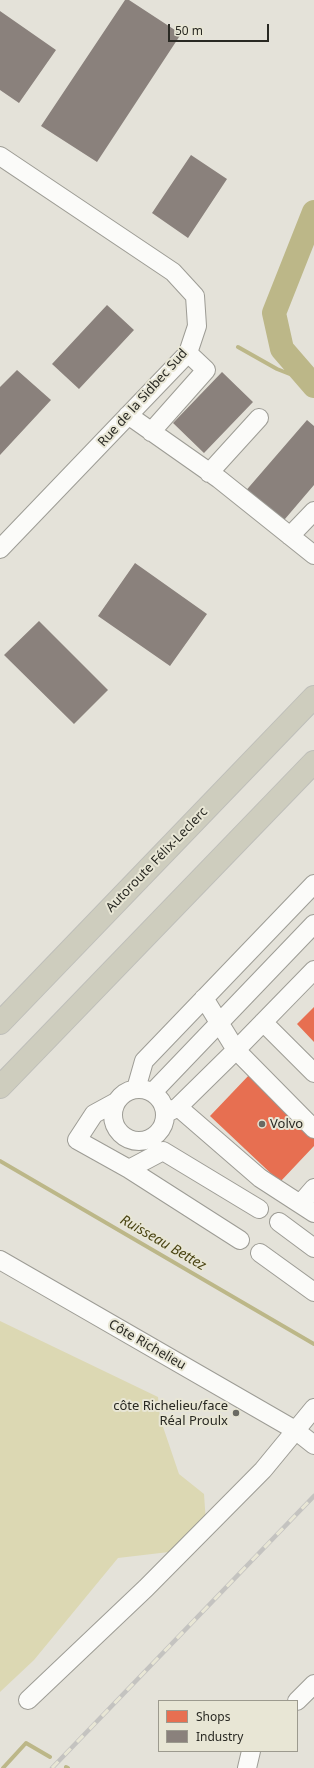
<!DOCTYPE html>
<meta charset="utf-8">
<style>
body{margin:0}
#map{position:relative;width:314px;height:1768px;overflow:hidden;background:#e4e2d9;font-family:"Noto Sans",sans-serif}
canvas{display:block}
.legend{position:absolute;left:158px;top:1700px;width:140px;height:52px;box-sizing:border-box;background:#e8e6d5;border:1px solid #9c9a8e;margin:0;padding:5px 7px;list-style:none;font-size:12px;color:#292923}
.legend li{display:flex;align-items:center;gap:8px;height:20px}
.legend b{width:20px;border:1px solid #9c9a8e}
.scale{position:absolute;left:168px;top:24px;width:101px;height:18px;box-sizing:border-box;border:2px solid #292923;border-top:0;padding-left:5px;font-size:12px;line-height:14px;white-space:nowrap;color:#292923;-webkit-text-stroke:3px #e8e6d5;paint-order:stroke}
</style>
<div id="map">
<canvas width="314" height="1768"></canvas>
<ul class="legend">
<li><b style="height:11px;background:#e76f51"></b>Shops</li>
<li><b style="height:11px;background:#8a817c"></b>Industry</li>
</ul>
<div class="scale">50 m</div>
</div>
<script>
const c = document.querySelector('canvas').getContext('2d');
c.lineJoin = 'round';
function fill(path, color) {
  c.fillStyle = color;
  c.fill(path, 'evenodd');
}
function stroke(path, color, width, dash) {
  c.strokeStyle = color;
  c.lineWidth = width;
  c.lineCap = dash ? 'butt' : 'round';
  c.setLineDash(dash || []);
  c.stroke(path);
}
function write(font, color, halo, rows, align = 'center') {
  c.font = font + ' "Noto Sans",sans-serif';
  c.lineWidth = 4;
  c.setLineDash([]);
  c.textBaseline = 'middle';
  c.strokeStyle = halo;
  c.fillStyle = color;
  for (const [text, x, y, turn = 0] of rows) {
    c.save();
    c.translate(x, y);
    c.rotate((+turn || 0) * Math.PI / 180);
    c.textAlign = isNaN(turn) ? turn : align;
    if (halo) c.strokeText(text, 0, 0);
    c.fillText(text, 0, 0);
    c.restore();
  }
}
const green = new Path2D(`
 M0,1321L158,1397L160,1418L179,1474L204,1494L207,1537L169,1552L118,1558L34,1660L0,1692Z`);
const shops = new Path2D(`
 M314,1007V1042L297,1024Z
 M251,1073L314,1132V1146L280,1182L210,1116Z`);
const industry = new Path2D(`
 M125,0H129L181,34L97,162L41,126Z
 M0,11L56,50L19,103L0,90Z
 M191,155L227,179L188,238L152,213Z
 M107,305L134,330L79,389L52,364Z
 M17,370L51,400L0,455V387Z
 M222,372L253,402L204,453L173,423Z
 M307,420L314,426V485L279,526L243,494Z
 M135,563L207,614L170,666L98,616Z
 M39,621L108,690L74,724L4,655Z`);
const stream = new Path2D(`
 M238,347L277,369L310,382
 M0,1161L314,1344
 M66,1767L68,1768
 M3,1768L26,1743L50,1757`);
const river = new Path2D(`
 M314,212L274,313L282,349L314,386`);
const minor = new Path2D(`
 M0,156L173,272L195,296L197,326L188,353L0,549
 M128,415L219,479L314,555
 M151,432L206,370L188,353
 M209,473L259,418
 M290,536L314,511
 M204,998L236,1050L314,970
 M263,1022L314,1073
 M113 1115a26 26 0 1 1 52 0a26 26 0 1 1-52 0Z
 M136,1089L144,1061L314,884
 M153,1092L314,924
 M116,1102L94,1114L77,1140L129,1169L240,1240
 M178,1107L236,1050L314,1129
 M165,1114L178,1107L260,1178L314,1213
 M129,1169L163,1151L259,1209
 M301,1203L314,1188
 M279,1222L314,1248
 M260,1253L314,1292
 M0,1260L295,1430L314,1445
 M28,1700L146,1588L263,1470L314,1408
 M297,1701L314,1684
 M247,1768L251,1751`);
const highway = new Path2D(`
 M0,1023L314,697
 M0,1087L314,762`);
const rail = new Path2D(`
 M52,1768L314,1496`);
const markers = [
 [262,1124,4,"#6a6a63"],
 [236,1413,4,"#6a6a63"]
];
const streetNames = [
 ["Rue de la Sidbec Sud",143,398,-48],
 ["Autoroute Félix-Leclerc",157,860,-46],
 ["Côte Richelieu",147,1345,30]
];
const poiNames = [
 ["Volvo",270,1124],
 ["côte Richelieu/face",228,1406,"right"],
 ["Réal Proulx",228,1421,"right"]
];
const waterNames = [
 ["Ruisseau Bettez",163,1243,30]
];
fill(green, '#dcd8b3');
fill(shops, '#e76f51');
fill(industry, '#8a817c');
stroke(stream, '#bcb788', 4);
stroke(river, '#bcb788', 24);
stroke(minor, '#9d9c95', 20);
stroke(highway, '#bebeb9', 24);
stroke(minor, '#fbfbf9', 18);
stroke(highway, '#cecdbe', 22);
stroke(rail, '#c4c3c0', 4.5);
stroke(rail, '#e8e6d5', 3, [9]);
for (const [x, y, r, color] of markers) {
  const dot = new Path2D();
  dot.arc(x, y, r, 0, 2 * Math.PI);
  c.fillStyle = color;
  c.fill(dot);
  stroke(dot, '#e8e6d5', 1.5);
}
write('13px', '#292923', '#e8e6d5', streetNames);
write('13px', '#292923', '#e8e6d5', poiNames, 'left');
write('italic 14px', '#4a4413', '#e8e6d5', waterNames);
</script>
